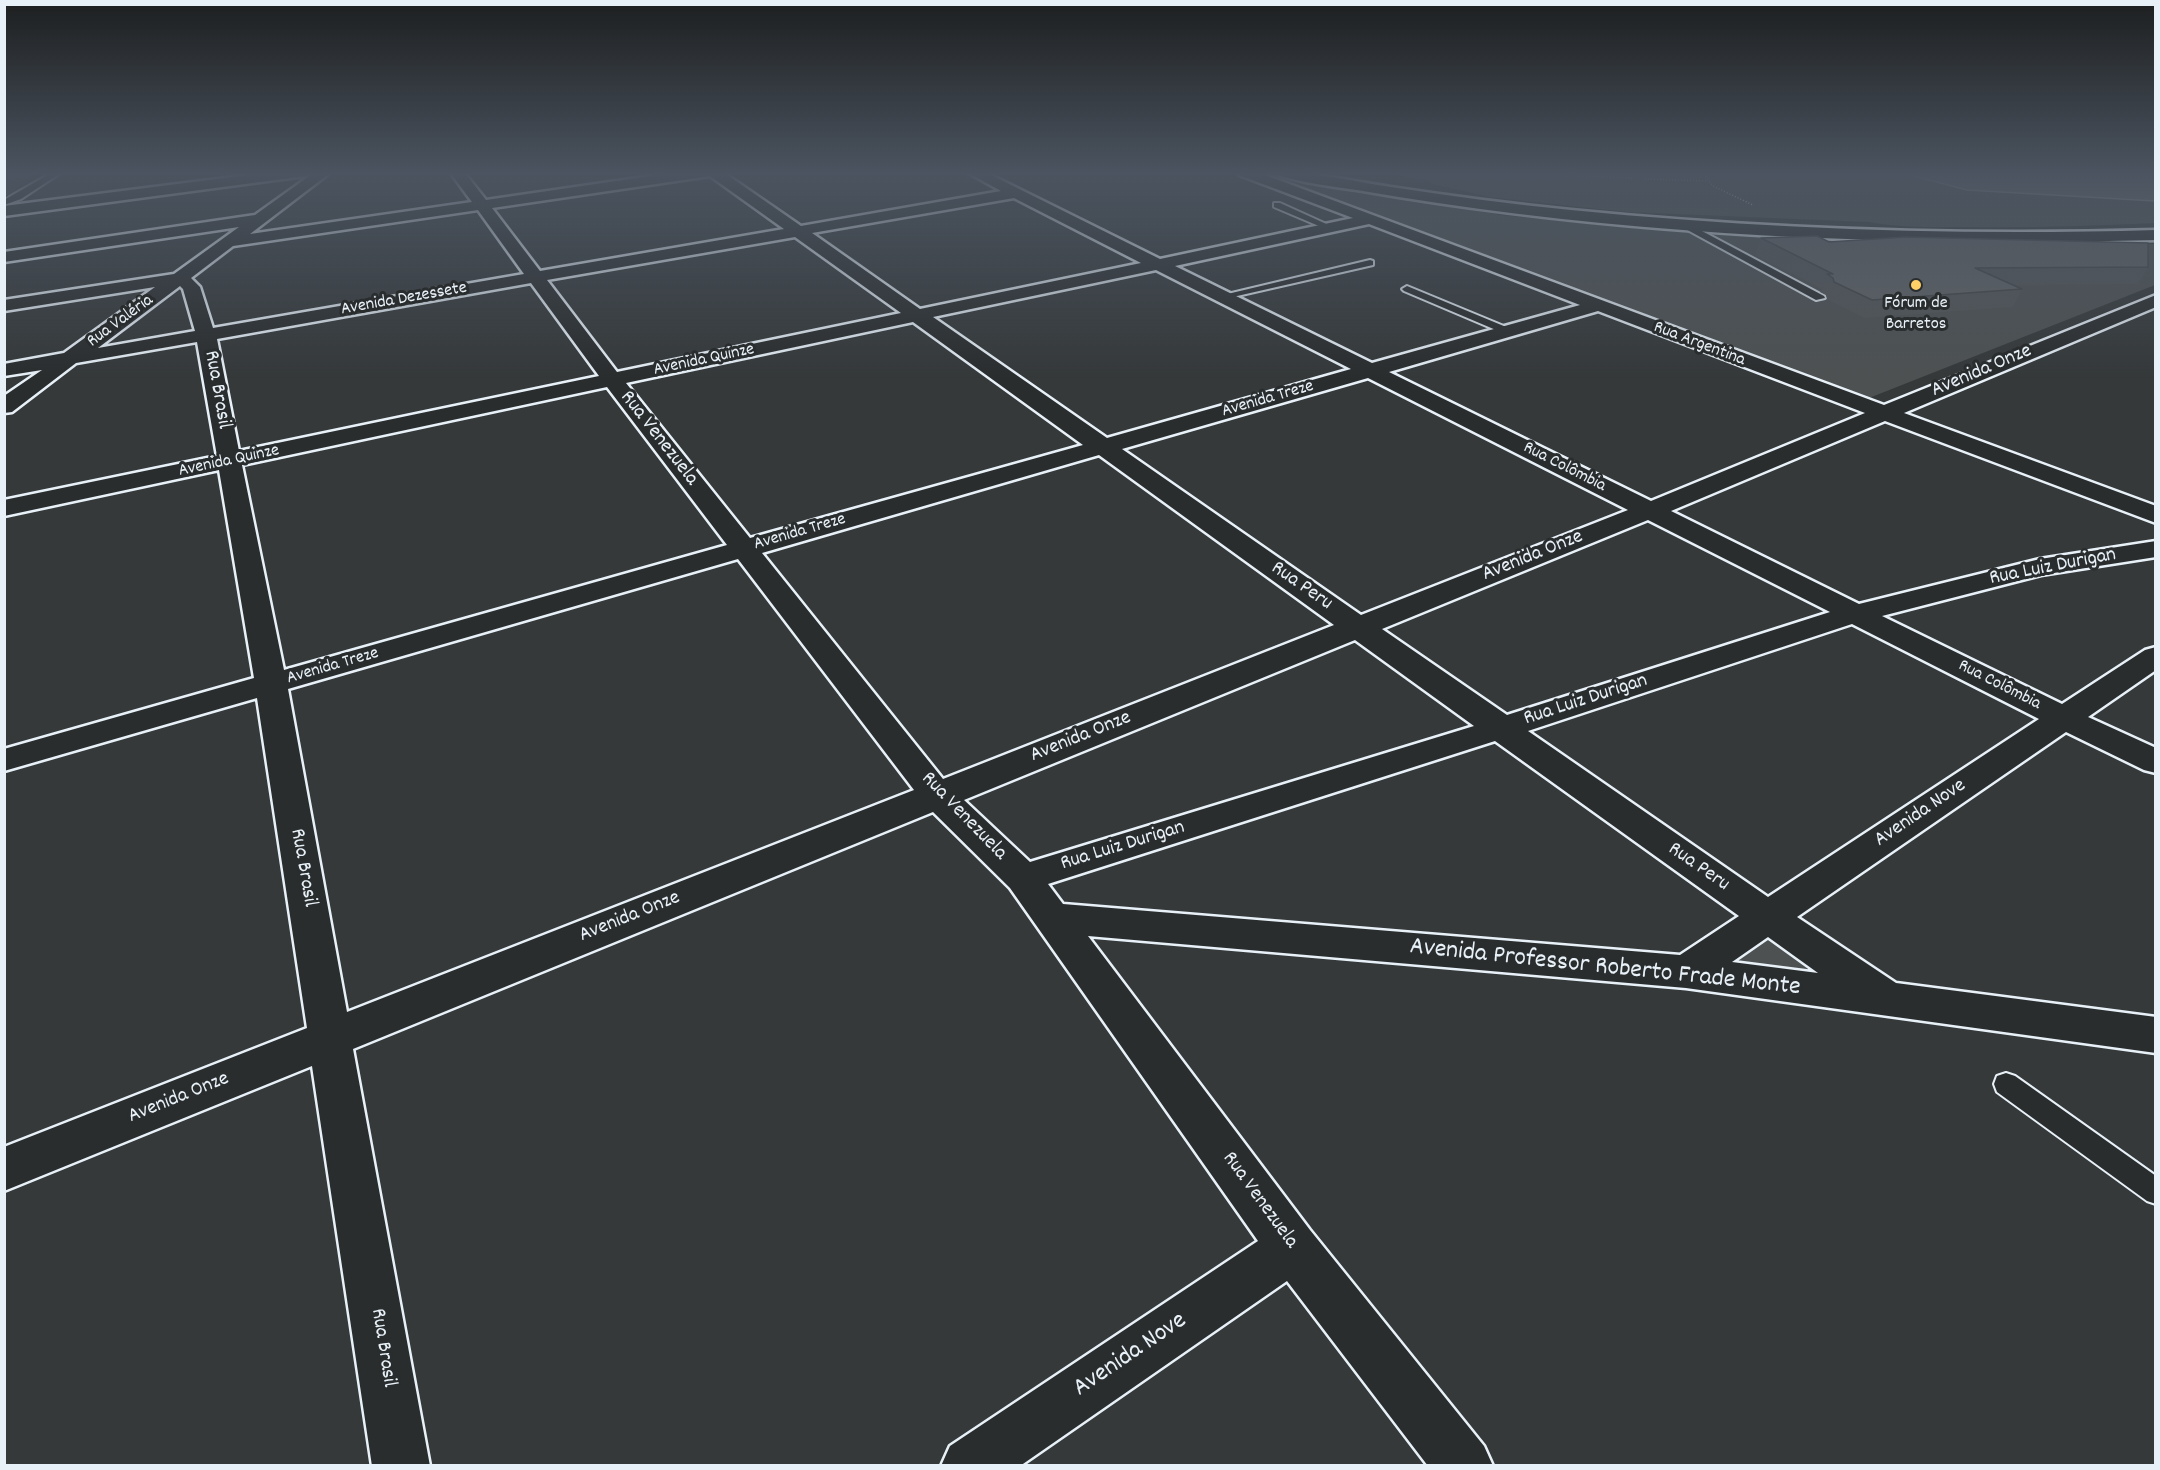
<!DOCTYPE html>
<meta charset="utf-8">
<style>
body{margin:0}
#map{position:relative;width:2160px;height:1470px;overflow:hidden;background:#35393a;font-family:Dekko,sans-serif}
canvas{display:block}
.frame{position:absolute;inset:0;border:6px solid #e8f1f8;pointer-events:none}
</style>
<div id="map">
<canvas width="2160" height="1470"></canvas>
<div class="frame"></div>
</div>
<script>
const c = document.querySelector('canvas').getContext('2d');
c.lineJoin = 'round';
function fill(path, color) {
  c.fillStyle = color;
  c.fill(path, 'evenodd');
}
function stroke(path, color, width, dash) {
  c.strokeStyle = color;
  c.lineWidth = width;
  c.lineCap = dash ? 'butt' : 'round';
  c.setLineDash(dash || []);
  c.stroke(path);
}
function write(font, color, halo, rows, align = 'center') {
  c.font = font + ' Dekko,sans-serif';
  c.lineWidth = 6;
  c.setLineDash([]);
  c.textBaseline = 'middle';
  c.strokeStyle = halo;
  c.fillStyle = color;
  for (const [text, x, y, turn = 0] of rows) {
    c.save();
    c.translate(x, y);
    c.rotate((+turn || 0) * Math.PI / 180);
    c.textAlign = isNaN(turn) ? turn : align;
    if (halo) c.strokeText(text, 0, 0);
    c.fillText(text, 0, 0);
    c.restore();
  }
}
const green = new Path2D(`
 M1382,172H2155V223C2092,226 2029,228 1966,227C1934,227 1901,228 1869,222L1627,212L1489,197L1433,184L1426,180Z
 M1271,177L1501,215L1632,228L1878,244H2155V285L1869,398Z
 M1774,935L1835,981L1729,965Z`);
const water = new Path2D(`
 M1898,172H2155V201L1967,190Z`);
const path = new Path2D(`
 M1448,172L1634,178
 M1702,172L1713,186L1753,205
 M1645,179L1707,181`);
const lane = new Path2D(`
 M53,172H62L21,199L4,205V200Z
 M1274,203H1280L1333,227L1326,229L1274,207Z
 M1685,222L1824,296L1825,298L1816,300L1682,227L1681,225Z
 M1370,260L1373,261V265L1224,299L1219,296Z
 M1407,286L1511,329L1512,331L1507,334L1503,333L1404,291L1402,289Z
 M2006,1073L2015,1076L2156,1176V1204L2147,1201L1997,1092L1994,1084L1997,1076Z`);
const street = new Path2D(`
 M272,172H312L305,176L4,216V206Z
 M315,172H331L250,234L472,202L450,172H464L486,200L678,172H723L801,226L1001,191L967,172H985L1160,259L1353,218L1239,175L1237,172H1257L1884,405L2156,295V307L1904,413L2156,506V523L1885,421L1671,511L1859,604L2040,559L2156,541V557L2041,575L1882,616L2062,704L2145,650L2156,647V670L2088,717L2156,748V773L2144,770L2066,732L1797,917L1896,983L2156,1017V1053L1686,988L1088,936L1310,1230L1484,1446L1493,1466H1428L1287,1281L1020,1466H941L950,1446L1258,1241L1010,888L933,812L353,1049L430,1466H372L312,1066L4,1191V1147L307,1028L257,698L4,771V749L254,678L219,470L4,516V500L217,456L197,342L76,363L12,412L4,413V396L42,370L4,376V364L64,353L155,287L4,311V300L174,274L239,227L4,262V252L255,215ZM710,176L784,229L540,271L492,208ZM1014,198L1141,263L920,309L812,233ZM478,210L524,274L213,328L200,287L191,278L233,246ZM1369,224L1580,305L1372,363L1175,266ZM795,237L901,313L617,372L547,280ZM1156,270L1351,369L1107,438L933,317ZM531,283L599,376L239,451L217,339ZM180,286L183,289L195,331L98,348ZM1598,311L1865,413L1651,501L1389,372ZM913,322L1083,445L750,538L626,383ZM1368,378L1628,510L1361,615L1122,449ZM607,387L727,545L284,670L242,465ZM1099,455L1334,625L943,779L762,553ZM1648,520L1830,612L1507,715L1382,629ZM738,559L914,790L347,1012L288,689ZM1852,624L2039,719L1768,897L1528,731ZM1355,640L1474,726L1030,862L964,800ZM1495,741L1739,916L1680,955L1063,904L1048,884ZM1768,937L1818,973L1732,962Z`);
const secondary = new Path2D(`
 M1274,172C1314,172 1352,181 1391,187C1450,196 1511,204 1571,210C1765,229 1960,236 2156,230V240C1890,247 1619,236 1357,190C1343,188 1281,180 1274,172Z`);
const wall = new Path2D(`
 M1761,238L1829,242L2148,267L2138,284L2013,285L2022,289L2013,307L1865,318L1827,299L1826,295L1820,292L1822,289L1755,255Z`);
const shadedWall = new Path2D(`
 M9,172H36L4,199V175Z`);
const building = new Path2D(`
 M1817,236L1829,242L1906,237L2148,243V267L1975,268L2022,289L1872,300L1834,282L1833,278L1827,274H1833L1761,238Z`);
const markers = [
 [1916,285,6,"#ffd166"]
];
const farStreetnames = [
 ["Avenida Dezessete",404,300,-10],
 ["Rua Valéria",121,322,-36],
 ["Rua Argentina",1699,345,21],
 ["Avenida Quinze",704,361,-12],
 ["Avenida Treze",1268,400,-16],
 ["Avenida Quinze",229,462,-12],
 ["Rua Colômbia",1564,468,27],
 ["Avenida Treze",800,533,-16],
 ["Avenida Treze",333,667,-16],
 ["Rua Colômbia",1999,686,27]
];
const farPoinames = [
 ["Fórum de",1916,305],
 ["Barretos",1916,326]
];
const streetNames = [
 ["Avenida Onze",1982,372,-23],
 ["Rua Brasil",216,390,80],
 ["Rua Venezuela",658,439,52],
 ["Avenida Onze",1533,557,-22],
 ["Rua Luiz Durigan",2053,568,-11],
 ["Rua Peru",1301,587,35],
 ["Rua Luiz Durigan",1586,701,-18],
 ["Avenida Onze",1081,738,-22],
 ["Avenida Nove",1921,814,-34],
 ["Rua Venezuela",963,817,46],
 ["Rua Luiz Durigan",1123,847,-17],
 ["Rua Brasil",302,868,80],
 ["Rua Peru",1698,868,35],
 ["Avenida Onze",630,918,-22],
 ["Avenida Onze",179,1099,-22],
 ["Rua Venezuela",1259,1201,54],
 ["Rua Brasil",382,1348,81]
];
const nearStreetnames = [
 ["Avenida Professor Roberto Frade Monte",1605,969,6],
 ["Avenida Nove",1131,1356,-34]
];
fill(green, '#4d5152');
fill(water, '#707579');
stroke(water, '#a0a7ac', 1.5);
stroke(lane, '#e8f1f8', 4);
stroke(street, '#e8f1f8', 5);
stroke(secondary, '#e8f1f8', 5);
stroke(path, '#e8f1f8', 1.5, [1, 2]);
fill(lane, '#2a2d2e');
fill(street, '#2a2d2e');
fill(secondary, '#2a2d2e');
fill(wall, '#525557');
fill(shadedWall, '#424547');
fill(building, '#5f6365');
stroke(building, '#424547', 1.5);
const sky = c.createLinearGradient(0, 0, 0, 378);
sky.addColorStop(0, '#1d1f20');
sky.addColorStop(0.46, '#4b5460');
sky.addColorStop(1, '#4b546000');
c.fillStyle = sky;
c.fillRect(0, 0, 2160, 378);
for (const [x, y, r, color] of markers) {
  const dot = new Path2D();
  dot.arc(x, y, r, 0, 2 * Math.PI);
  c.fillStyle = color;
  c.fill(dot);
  stroke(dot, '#2a2d2e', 2);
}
write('18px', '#e8f1f8', '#2a2d2e', farStreetnames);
write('18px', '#e8f1f8', '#2a2d2e', farPoinames);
write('21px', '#e8f1f8', '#2a2d2e', streetNames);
write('26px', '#e8f1f8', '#2a2d2e', nearStreetnames);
</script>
